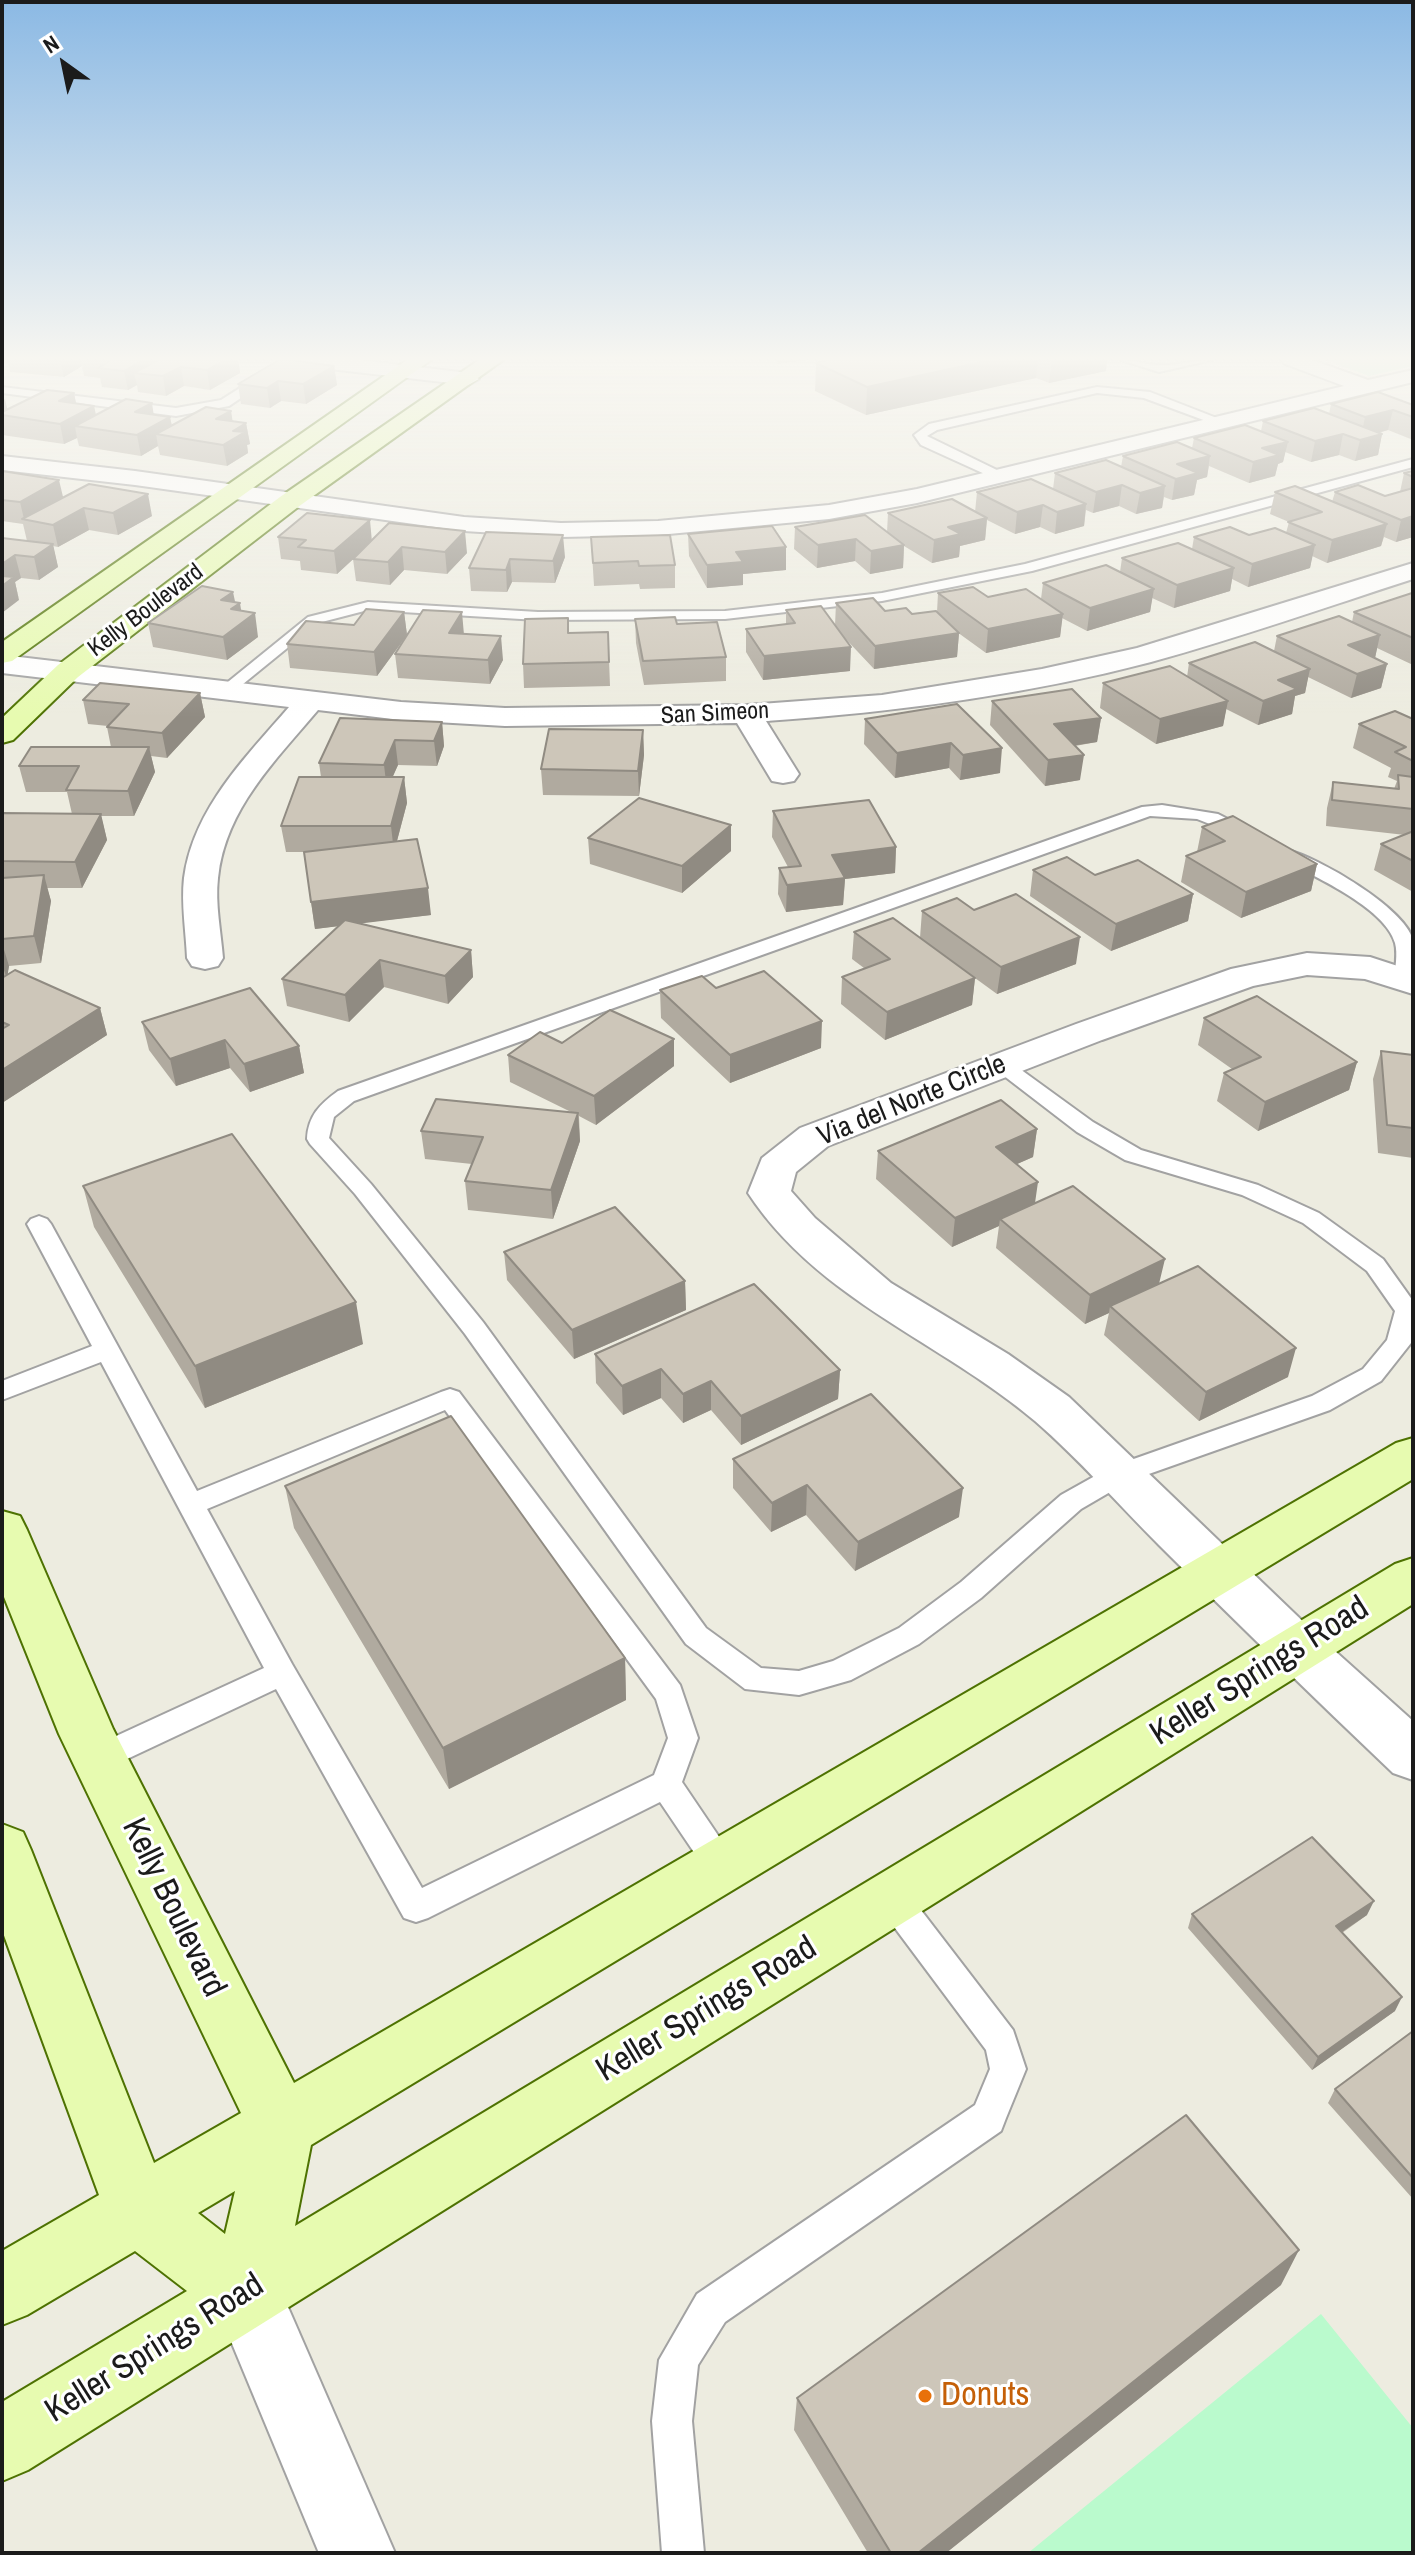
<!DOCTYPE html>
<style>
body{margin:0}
#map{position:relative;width:1415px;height:2555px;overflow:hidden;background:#edece0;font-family:"Archivo Narrow",sans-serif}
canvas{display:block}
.frame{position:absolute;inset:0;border:4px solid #1b1b1b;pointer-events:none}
.north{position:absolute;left:24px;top:24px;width:80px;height:80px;-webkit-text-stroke:6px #fff;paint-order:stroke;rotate:327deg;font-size:22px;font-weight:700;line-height:32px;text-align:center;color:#1b1b1b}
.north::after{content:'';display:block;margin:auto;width:28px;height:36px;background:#1b1b1b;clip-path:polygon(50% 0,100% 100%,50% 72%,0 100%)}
</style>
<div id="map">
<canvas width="1415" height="2555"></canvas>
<div class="frame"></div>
<div class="north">N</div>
</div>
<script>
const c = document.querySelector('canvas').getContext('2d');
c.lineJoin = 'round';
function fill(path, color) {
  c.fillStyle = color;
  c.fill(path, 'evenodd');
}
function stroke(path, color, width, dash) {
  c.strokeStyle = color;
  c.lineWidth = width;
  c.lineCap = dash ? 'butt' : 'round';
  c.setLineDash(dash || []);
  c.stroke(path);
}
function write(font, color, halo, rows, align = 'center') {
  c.font = font + ' "Archivo Narrow",sans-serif';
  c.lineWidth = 6;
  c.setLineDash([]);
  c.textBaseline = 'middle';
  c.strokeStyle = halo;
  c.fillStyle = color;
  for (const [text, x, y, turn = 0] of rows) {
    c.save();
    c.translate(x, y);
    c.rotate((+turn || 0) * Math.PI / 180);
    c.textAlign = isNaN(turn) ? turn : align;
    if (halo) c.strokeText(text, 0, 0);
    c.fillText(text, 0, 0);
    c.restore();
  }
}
const park = new Path2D(`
 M1325,360H1413V366L1369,376Z
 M1321,2314L1413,2428V2553H1028Z`);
const service = new Path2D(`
 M284,360H297L229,406L176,416L2,393V387L176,408L221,400Z
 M1121,360C1134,360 1147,365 1160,365C1176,366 1195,360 1212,360L1159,372Z
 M1097,387L1150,392L1227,422L1217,425L1144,398L1097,393L937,430L927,436L1003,473V479L998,480L921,445L914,435L929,424Z
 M1413,459V467L1032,571L882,601L725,619L538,620L368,610L318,623L232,693H220L218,690L308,617L368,602L538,612L725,611L882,593L1025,564Z
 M1162,805L1218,814L1257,834L1248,839L1197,819L1150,816L354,1101L334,1117L329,1138L371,1184L483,1322L706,1628L761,1668L799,1671L833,1661L899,1628L961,1582L1061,1495L1111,1467L1312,1396L1363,1369L1387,1340L1395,1311L1367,1271L1303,1223L1242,1195L1125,1160L1077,1132L995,1069L991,1065L995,1061H1009L1093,1122L1141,1150L1258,1185L1319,1213L1383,1259L1413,1301L1411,1343L1381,1381L1330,1410L1129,1481L1081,1509L981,1598L919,1644L851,1680L799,1695L745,1689L686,1644L465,1334L355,1194L310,1144L307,1139C308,1116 320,1104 338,1091L1142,807Z
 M1287,850C1318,857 1405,908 1413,940C1415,952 1415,974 1411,984L1404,986L1394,980C1395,968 1398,954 1395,943C1385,907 1311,875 1281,859L1278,855Z
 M39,1216L47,1219L51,1224L197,1491L441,1392L450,1389L459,1392L680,1685L698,1738L682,1782L732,1856L737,1866L732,1876L721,1880L710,1876L660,1802L428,1918L416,1922L404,1918L276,1689L110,1767L99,1771L88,1767L84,1758L88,1749L264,1668L101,1362L2,1400V1381L92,1346L27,1224L31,1219ZM445,1410L656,1699L668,1738L654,1775L422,1888L292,1664L207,1509Z
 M892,1883L904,1888L1013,2030L1026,2069L1006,2118L1001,2131L725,2322L698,2365L692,2421L704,2553H662L652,2421L659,2360L697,2294L975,2105L990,2069L986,2050L880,1908L876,1898L880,1888Z`);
const minor = new Path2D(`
 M294,360H360L468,373L479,379L468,385L304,366Z
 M1282,360H1312L1368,380L1413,370V382L917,503L829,519L658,535L561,537L464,531L135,485L2,470V456L135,471L464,517L561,523L658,521L829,505L917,489L1344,386L1285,364Z
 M1413,563V579C1326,607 1239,638 1151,662C1025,695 896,712 766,721L799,774L794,781L783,783L772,781L737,723L505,726L401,720L318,710C276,760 225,809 218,878C215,904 221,932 223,958L218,966L205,969L192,966L187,958C186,932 181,904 184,878C193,809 246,757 289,707L2,673V655L401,702L505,708L747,705L882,695L1042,669L1137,648Z
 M1307,953L1370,957L1413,971V994L1365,979L1307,975L1253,986L1102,1040L828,1146L796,1172L791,1191L815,1218L891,1283L1008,1354L1069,1397L1316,1634L1413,1721V1780L1393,1773C1314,1698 1236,1622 1159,1545C1118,1504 1079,1459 1035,1421C942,1342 818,1300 748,1193L762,1158L800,1128L1076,1024L1231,969Z`);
const tertiary = new Path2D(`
 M246,2258L271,2268L395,2553H319L211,2293L221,2268Z`);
const secondary = new Path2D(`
 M407,360H431L12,661L2,663V642Z
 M479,360H503L298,507L78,677L13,740L2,743V718L58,665L280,497Z
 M1413,1438V1479L311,2145L295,2226L1395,1564L1413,1558V1604L28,2470L2,2481V2402L187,2291L135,2251L27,2315L2,2325V2251L99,2195L2,1930V1824L23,1832L31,1850L154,2163L241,2113L59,1734L2,1592V1511L20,1516L27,1530L113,1729L294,2083L1396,1443ZM235,2191L225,2234L198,2213Z`);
const wall = new Path2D(`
 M2,360H238L240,373L210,390L184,386L166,396L138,392L137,385L128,390L102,387L100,378L84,376L82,366L64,377L10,372L8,362Z
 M827,360H1107L1106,371L1049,383L1036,378L866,415L815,391L816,363Z
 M334,366L337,385L306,404L281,401L270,408L241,404L238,384Z
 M74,393L76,404L94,406L96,415L154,414L170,417L172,426L231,411L232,421L246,423L250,444L247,445L248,453L227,466L160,455L158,446L141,456L79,446L77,438L64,444L2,435V399L7,410Z
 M1331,404L1413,405V440L1388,430L1379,433L1382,434L1378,455L1355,461L1339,455L1311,462L1285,452L1283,462L1278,464L1275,476L1249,483L1209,466L1207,477L1197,480L1194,495L1172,500L1164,497L1162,508L1136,514L1119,506L1093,513L1086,510L1084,526L1055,534L1040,527L1015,534L987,520L985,540L960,546L959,557L932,563L904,546L903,568L870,574L855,561L817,568L794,549L795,527L887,532L888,513L975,512L977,492L1053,489L1055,473L1121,467L1123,456L1192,448L1194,438L1261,431L1263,421L1329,414Z
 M2,471L63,497L152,516L118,535L89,530L58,547L53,546L58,567L39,580L21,578L15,582L19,600L2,538L27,541L23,524L2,521Z
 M1413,471V537L1396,542L1384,537L1381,546L1327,563L1312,556L1310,568L1248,587L1232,579L1230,591L1174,608L1152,598L1150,612L1087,631L1062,618L1060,637L986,653L957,632L959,633L957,657L874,669L842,635L850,671L763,680L746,652V629L786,624V610L835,625L836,603L912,614L937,612L938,593L1041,599L1043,583L1120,572L1122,558L1192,549L1194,537L1286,533L1289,522L1270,514L1275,492L1332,502L1335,492L1385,496L1400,492L1404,473Z
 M486,532L565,557L555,583L512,582L507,592L471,591L469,568Z
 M688,534L786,547V570L743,574V585L707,588L689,556Z
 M278,537L372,540L467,553L447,574L404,570L390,585L356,581L353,559L337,574L301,570L300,561L281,559Z
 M591,537L675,565V588L640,589L639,584L594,586Z
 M1413,594V665L1377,648L1375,658L1387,664L1381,688L1351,698L1308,677L1305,693L1295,696L1292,714L1258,725L1226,709L1223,726L1156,744L1100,708L1103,683L1187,677L1189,663L1274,651L1277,636L1352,622L1354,612Z
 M235,602L258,637L227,660L153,647L148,623Z
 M404,612L407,635L377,676L290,668L287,644Z
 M568,618L569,633L608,632L610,686L524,688L523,664Z
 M635,619L677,624L726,657V681L644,685L636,643Z
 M464,634L503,660L490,684L398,678L395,654Z
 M200,693L205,717L167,758L151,756L155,772L134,816H101L107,840L82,888H47L51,901L41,963L9,966L7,975L100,1008L107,1035L2,1103V814H72L67,792H26L19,766L111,747L107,727L108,726L88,724L83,700Z
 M992,701L1101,718L1097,742L1075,746L1080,780L1045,786L990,725Z
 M957,704L1000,773L960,780L949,768L895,778L864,744L865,719Z
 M1413,719V892L1374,870L1381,844L1405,835L1326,826L1327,808L1333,782L1394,789L1397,781L1388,777L1391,768L1353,748L1359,724Z
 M442,722L444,746L437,766L398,765L392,777H404L407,803L397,841L431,915L359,923L471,950L473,977L448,1004L384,987L349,1022L287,1006L282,979L338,926L315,929L304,852H286L281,826L321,777L319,763Z
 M643,730L644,755L639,796L543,795L541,769Z
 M773,811L896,847L895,873L845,879L843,905L786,912L778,894L779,868L788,867L772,837Z
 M731,825V851L682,893L590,864L588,838Z
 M1202,827L1317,864L1311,891L1241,918L1181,882L1186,856L1197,852Z
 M1033,870L1095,875L1193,894L1188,921L1111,951L1030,896Z
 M974,910L1076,964L997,994L920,938L922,911Z
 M854,932L975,978L972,1005L885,1040L841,1004L842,977L864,968L852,959Z
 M716,988L821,1048L730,1083L661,1018L660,990Z
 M1204,1018L1357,1062L1349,1090L1258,1131L1217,1101L1224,1073L1232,1069L1198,1045Z
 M142,1022L299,1046L304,1073L250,1092L230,1068L176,1086L149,1050Z
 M562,1043L674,1066L596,1125L579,1116L580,1141L553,1219L468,1210L465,1181L472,1164L425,1159L421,1131L571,1112L510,1082L508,1055Z
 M1381,1051L1413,1055V1158L1378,1153L1373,1079Z
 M1037,1129L1033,1157L1017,1164L1035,1203L1159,1284L1288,1377L1199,1421L1104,1335L1109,1313L1085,1324L996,1248L999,1226L952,1247L876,1179L878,1151Z
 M83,1186L363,1344L205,1408L94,1227Z
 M504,1252L685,1281L686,1310L574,1359L507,1280Z
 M595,1354L840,1370L838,1399L741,1445L711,1410L683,1423L661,1398L623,1415L596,1383Z
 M733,1459L959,1517L855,1571L806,1515L771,1532L733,1488Z
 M285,1486L625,1658L626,1700L449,1789L294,1528Z
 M1192,1914L1367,1915L1342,1933L1395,2011L1312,2070L1188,1928Z
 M1413,2031V2199L1328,2103L1335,2089Z
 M1281,2285L946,2553H868L794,2430L797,2398Z`);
const shadedWall = new Path2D(`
 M60,360H81L82,366L64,377Z
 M143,360H170L134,373L137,385L128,390L124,371Z
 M225,360H238L240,373L210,390L207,370Z
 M778,360H810L777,364Z
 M991,360H1038L1036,378L866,415L867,387Z
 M1052,360H1107L1106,371L1049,383Z
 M334,366L337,385L306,404L303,384Z
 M181,367L184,386L166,396L163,376Z
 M278,381L281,401L270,408L267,388Z
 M74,393L78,413L59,401Z
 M5,399L9,416L2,415V401Z
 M152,403L155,423L135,412Z
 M94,406L98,426H75L77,438L64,444L60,424Z
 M1393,410L1388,430L1361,437L1365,417Z
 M231,411L234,430L246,423L250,444L247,445L248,453L227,466L223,445L216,419Z
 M170,417L174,437L156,434L158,446L141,456L137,435Z
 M1343,434L1339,455L1311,462L1315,441Z
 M1382,434L1378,455L1355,461L1360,440Z
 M1288,442L1283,462L1278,464L1275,476L1249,483L1253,462L1262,448Z
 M1210,456L1207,477L1197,480L1194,495L1172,500L1177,464Z
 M59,480L64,501L24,519L20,502Z
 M1122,485L1119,506L1093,513L1096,492Z
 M1165,486L1162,508L1136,514L1140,493Z
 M148,494L152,516L118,535L113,513Z
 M1086,504L1084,526L1055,534L1057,512Z
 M1043,505L1040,527L1015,534L1017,512Z
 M84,508L89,530L58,547L53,525Z
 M1413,516V537L1396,542L1401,520Z
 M987,518L985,540L960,546L959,557L932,563L934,540L948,527Z
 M370,520L372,542L337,574L334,551Z
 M1387,524L1381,546L1327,563L1332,540Z
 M465,531L467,553L447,574L445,552Z
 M563,535L565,557L555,583L553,561Z
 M856,539L855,561L817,568L818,545Z
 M53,544L58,567L39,580L34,557Z
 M904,545L903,568L870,574L871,551Z
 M1315,545L1310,568L1248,587L1252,564Z
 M402,547L404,570L390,585L388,562Z
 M786,547V570L743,574V585L707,588V565L736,552Z
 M15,555L21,578L15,582L19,600L2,613V564Z
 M510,559L512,582L507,592L506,570Z
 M1234,568L1230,591L1174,608L1177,585Z
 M1154,589L1150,612L1087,631L1090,608Z
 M233,592L236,606L240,603L243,622L255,613L258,637L227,660L223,637L221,600Z
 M404,612L407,635L377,676L374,652Z
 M462,612L464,635L449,633Z
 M1063,614L1060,637L986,653L988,629Z
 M959,633L957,657L874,669L875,646Z
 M1380,635L1375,658L1348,645Z
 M501,636L503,660L490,684L488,660Z
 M851,647L850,671L763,680L764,656Z
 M1387,664L1381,688L1351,698L1357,674Z
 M1310,669L1305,693L1295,696L1292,714L1258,725L1263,701L1278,680Z
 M200,693L205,717L167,758L162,733Z
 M1228,701L1223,726L1156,744L1160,719Z
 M1101,718L1097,742L1051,749L1054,724Z
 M442,722L444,746L437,766L434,741Z
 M643,730L644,755L639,796L638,771Z
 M395,740L398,765L387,790L384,765Z
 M951,743L949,768L895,778L897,753Z
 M149,747L155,772L134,816L128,791Z
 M1002,748L1000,773L960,780L963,755Z
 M1084,755L1080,780L1045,786L1048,760Z
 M404,777L407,803L394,852L391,826Z
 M101,814L107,840L82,888L75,862Z
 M731,825V851L682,893V866Z
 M896,847L895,873L845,879L843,905L786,912L787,885L832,855Z
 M1317,864L1311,891L1241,918L1246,892Z
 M44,875L51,901L41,963L34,936Z
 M428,888L431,915L315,929L311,902Z
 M1193,894L1188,921L1111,951L1116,924Z
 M1080,937L1076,964L997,994L1001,967Z
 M2,943L9,966L7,979L2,964Z
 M471,950L473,977L448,1004L445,976Z
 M380,960L384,987L349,1022L345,995Z
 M975,978L972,1005L885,1040L887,1012Z
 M100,1008L107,1035L2,1103V1070Z
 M822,1021L821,1048L730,1083V1055Z
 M674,1039V1066L596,1125L594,1096Z
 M225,1040L230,1068L176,1086L170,1059Z
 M299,1046L304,1073L250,1092L244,1064Z
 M1357,1062L1349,1090L1258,1131L1265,1102Z
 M578,1113L580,1141L553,1219L551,1190Z
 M1037,1129L1033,1157L992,1175L996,1147Z
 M1038,1182L1034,1210L1000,1219L999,1226L952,1247L955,1218Z
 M1165,1259L1158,1288L1110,1306L1109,1313L1085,1324L1090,1295Z
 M685,1281L686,1310L574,1359L572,1330Z
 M356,1302L363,1344L205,1408L195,1366Z
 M1296,1348L1288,1377L1199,1421L1206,1392Z
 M661,1369V1398L623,1415L622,1386Z
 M840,1370L838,1399L741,1445V1416Z
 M711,1381V1410L683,1423V1394Z
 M807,1485L806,1515L771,1532L772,1503Z
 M963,1488L959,1517L855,1571L858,1542Z
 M625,1658L626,1700L449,1789L443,1748Z
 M1374,1901L1367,1915L1330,1940L1336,1926Z
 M1402,1997L1395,2011L1312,2070L1318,2057Z
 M1299,2250L1281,2285L946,2553H918Z`);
const building = new Path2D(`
 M112,360H143L124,371L98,368Z
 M158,360H225L207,370L181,367L163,376L134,373Z
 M279,360H290L334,366L303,384L278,381L267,388L238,384Z
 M827,360H991L867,387L816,363Z
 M47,390L74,393L59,401L94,406L60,424L2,415V412Z
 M1378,392L1413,405V417L1393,410L1365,417L1331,404Z
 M126,399L152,403L135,412L170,417L137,435L75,426Z
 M206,407L231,411L216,419L246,423L233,431L245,432L223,445L156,434Z
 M1314,408L1382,434L1360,440L1343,434L1315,441L1263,421Z
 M1245,425L1288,442L1262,448L1279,455L1253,462L1194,438Z
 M1177,442L1210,456L1177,464L1198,473L1176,479L1123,456Z
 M1106,460L1165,486L1140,493L1122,485L1096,492L1055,473Z
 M2,471L59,480L20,502L2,500Z
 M1413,471V477L1404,473Z
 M1031,479L1086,504L1057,512L1043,505L1017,512L977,492Z
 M89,484L148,494L113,513L84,508L53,525L22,519Z
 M1358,485L1385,496L1413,488V516L1401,520L1335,492Z
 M1295,486L1387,524L1332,540L1288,522L1322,512L1275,492Z
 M952,499L987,518L948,527L961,534L934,540L888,513Z
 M307,513L370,520L334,551L298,547L306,540L278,537Z
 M865,515L904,545L871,551L856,539L818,545L795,527Z
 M389,523L465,531L445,552L402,547L388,562L353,559Z
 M772,526L786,547L736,552L743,562L707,565L688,534Z
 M1230,527L1249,535L1275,528L1315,545L1252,564L1194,537Z
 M486,532L563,535L553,561L510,559L506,570L469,568Z
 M670,535L675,565L639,566L638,561L593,563L591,537Z
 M2,538L53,544L34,557L15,555L2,564Z
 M1178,543L1234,568L1177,585L1122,558Z
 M1106,565L1154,589L1090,608L1043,583Z
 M2,576L14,577L2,586Z
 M202,586L233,592L221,600L240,603L231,609L255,613L223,637L148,623Z
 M973,587L988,597L1026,589L1063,614L988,629L938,593Z
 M1412,593L1413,638L1354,612Z
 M873,598L885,611L906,608L912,614L936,611L959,633L875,646L836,603Z
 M821,606L851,647L764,656L746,629L795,623L786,610Z
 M366,609L404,612L374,652L287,644L306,621L354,625Z
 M423,610L462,612L449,633L501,636L488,660L395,654Z
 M1339,616L1380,635L1348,645L1387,664L1357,674L1277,636Z
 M675,617L677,624L717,622L726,657L643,661L635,619Z
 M568,618V633L608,632L609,662L523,664L525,619Z
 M1255,642L1310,669L1278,680L1297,689L1263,701L1189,663Z
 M1170,666L1228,701L1160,719L1103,683Z
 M100,683L200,693L162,733L107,727L129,704L83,700Z
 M1072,689L1101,718L1054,724L1084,755L1048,760L992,701Z
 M957,704L1002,748L963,755L951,743L897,753L865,719Z
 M1395,711L1413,719V761L1395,752L1406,747L1359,724Z
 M340,718L442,722L434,741L395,740L384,765L319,763Z
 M549,729L643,730L638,771L541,769Z
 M31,747H149L128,791L66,790L79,766H19Z
 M1398,775L1413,777V809L1332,800L1333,782L1399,789Z
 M299,777H404L391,826H281Z
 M639,798L731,825L682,866L588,838Z
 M869,800L896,847L832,855L845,878L787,885L779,868L801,866L773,811Z
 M3,813L101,814L75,862L2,861Z
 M1233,816L1317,864L1246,892L1186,856L1225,841L1202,827Z
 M1411,832L1413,833V861L1381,844Z
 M417,839L428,888L311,902L304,852Z
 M1067,857L1095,875L1138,860L1193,894L1116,924L1033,870Z
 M44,875L34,936L2,939V878Z
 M1016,894L1080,937L1001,967L922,911L957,898L974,910Z
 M893,918L975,978L887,1012L842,977L890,959L854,932Z
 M345,920L471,950L445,976L380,960L345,995L282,979Z
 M15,970L100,1008L2,1070V1029L9,1025L2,1022V978Z
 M764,971L822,1021L730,1055L660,990L702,976L716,988Z
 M250,988L299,1046L244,1064L225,1040L170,1059L142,1022Z
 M1257,996L1357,1062L1265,1102L1224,1073L1261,1057L1204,1018Z
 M610,1010L674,1039L594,1096L508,1055L540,1032L562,1043Z
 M1381,1051L1413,1055V1128L1387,1125Z
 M436,1099L578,1113L551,1190L465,1181L483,1137L421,1131Z
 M1001,1100L1037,1129L996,1147L1038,1182L955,1218L878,1151Z
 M232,1134L356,1302L195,1366L83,1186Z
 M1073,1186L1165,1259L1090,1295L1000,1219Z
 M615,1207L685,1281L572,1330L504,1252Z
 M1198,1266L1296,1348L1206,1392L1110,1306Z
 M754,1284L840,1370L741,1416L711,1381L683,1394L661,1369L622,1386L595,1354Z
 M871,1394L963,1488L858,1542L807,1485L772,1503L733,1459Z
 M451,1416L625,1658L443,1748L285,1486Z
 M1312,1837L1374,1901L1336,1926L1402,1997L1318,2057L1192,1914Z
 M1413,2031V2178L1335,2089Z
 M1186,2115L1299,2250L918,2553H891L797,2398Z`);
const markers = [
 [925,2396,8,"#e8710a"]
];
const farStreetnames = [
 ["Kelly Boulevard",146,611,-37],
 ["San Simeon",715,714,-3]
];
const streetNames = [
 ["Via del Norte Circle",912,1101,-22]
];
const nearStreetnames = [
 ["Keller Springs Road",1260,1672,-32],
 ["Kelly Boulevard",173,1908,64],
 ["Keller Springs Road",707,2010,-31],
 ["Keller Springs Road",155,2349,-32]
];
const nearFoodnames = [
 ["Donuts",941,2396]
];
fill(park, '#bafacd');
stroke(service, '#a2a2a2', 4);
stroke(minor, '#a2a2a2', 4);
stroke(tertiary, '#a2a2a2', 4);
stroke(secondary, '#4e7202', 4);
fill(service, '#fff');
fill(minor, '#fff');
fill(tertiary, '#fff');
fill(secondary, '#e7fbb0');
fill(wall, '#b0aa9f');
fill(shadedWall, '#908b82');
fill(building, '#cdc6b9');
stroke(building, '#908b82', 2);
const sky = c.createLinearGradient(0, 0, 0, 718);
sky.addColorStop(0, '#8bb9e4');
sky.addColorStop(0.5, '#f7f6f1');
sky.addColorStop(1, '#f7f6f100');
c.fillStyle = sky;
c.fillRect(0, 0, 1415, 718);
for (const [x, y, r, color] of markers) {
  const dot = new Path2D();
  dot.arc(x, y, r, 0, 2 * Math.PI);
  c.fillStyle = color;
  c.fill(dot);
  stroke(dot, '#fff', 3);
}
write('24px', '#1b1b1b', '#fff', farStreetnames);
write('28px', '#1b1b1b', '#fff', streetNames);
write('34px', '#1b1b1b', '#fff', nearStreetnames);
write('34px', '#c56008', '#fff', nearFoodnames, 'left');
</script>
